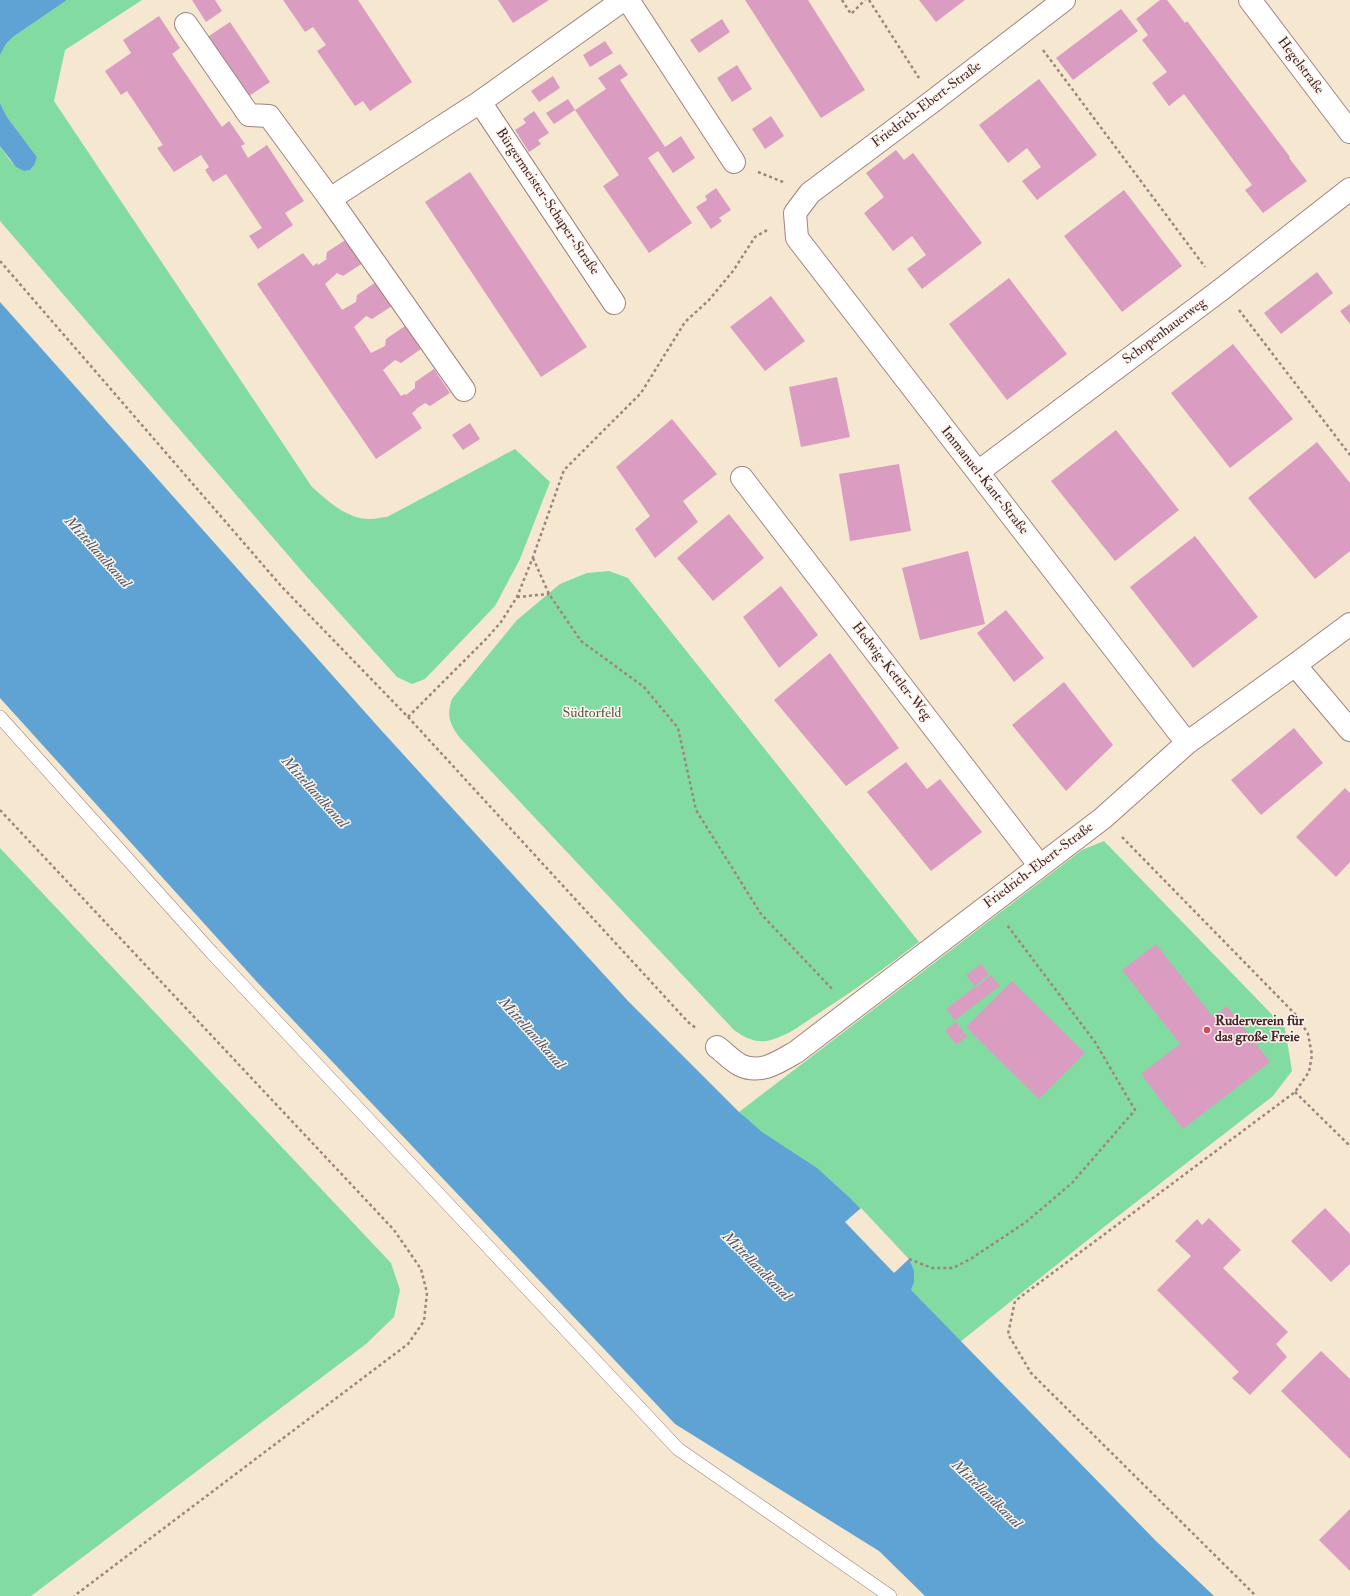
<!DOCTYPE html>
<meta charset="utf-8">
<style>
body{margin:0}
canvas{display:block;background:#f5e7d0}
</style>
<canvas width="1350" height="1596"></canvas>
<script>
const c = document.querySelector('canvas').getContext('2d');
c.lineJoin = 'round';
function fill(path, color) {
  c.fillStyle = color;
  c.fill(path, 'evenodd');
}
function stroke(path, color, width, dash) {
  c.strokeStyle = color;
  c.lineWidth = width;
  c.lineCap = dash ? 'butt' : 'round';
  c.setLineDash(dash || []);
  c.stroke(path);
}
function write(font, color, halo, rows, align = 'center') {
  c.font = font + ' "IM FELL Double Pica",serif';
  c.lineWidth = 3;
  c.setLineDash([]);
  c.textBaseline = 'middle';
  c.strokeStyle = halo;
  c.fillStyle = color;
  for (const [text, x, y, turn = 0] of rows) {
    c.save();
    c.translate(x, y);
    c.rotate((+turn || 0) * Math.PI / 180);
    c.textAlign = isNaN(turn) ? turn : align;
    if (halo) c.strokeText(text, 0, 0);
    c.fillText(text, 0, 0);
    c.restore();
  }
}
const green = new Path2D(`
 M67,0H142L65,50L54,101L312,487C328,501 348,520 371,519C376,519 382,517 387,517L515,449L550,482L520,559L495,606L425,679L412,684L397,677L307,577L0,221V146C8,157 15,172 30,170L35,164L37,157L7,117L0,103V55L6,44L13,37Z
 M609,571L628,578L919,942C887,966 854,991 819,1013C804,1023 789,1035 771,1040C757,1044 745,1038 734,1030L460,738C450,724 446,716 452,699L517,620L560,584L587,573Z
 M1104,841L1285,1028L1292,1071L1273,1096L1104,1227L960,1342L739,1112L1082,850Z
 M0,848L391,1263L400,1290L394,1317L366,1344L31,1596H0Z`);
const water = new Path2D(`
 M0,0H67L13,37L6,44L0,55Z
 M0,103L7,117L37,157L35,164L30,170L24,171L16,167L0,146Z
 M0,302L381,730L628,1001L739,1112L762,1132L817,1168L850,1198L909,1259L914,1271V1282L911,1290L1156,1541L1214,1596H925L879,1551L675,1424L257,982L0,698Z`);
const pier = new Path2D(`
 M861,1208L909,1259L894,1273L845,1222Z`);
const building = new Path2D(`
 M192,0H215L222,11L206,22Z
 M283,0H358L412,82L370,111L363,101L355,106L317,51L326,45L313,27L305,32Z
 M498,0H549L513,23Z
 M745,0H808L865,90L821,118Z
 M919,0H965L936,22Z
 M1160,0H1167L1185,23L1187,21L1290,157L1289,158L1307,181L1263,213L1245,190L1252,185L1184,94L1169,106L1152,83L1167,72L1142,40L1148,35L1136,19Z
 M1121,9L1138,31L1073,80L1056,58Z
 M159,16L180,48L172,54L222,127L229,121L245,144L241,146L248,158L267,145L304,201L285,213L293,225L258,249L249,236L262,228L226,174L213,182L205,170L209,167L201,155L174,172L157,148L163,145L127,91L121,95L105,71L131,53L123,40Z
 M722,19L730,32L699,53L690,40Z
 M230,22L270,82L246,98L206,38Z
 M605,41L613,53L590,67L583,55Z
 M620,64L628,75L620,80L665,147L681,136L695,158L673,173L658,151L648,158L692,223L649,253L603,186L619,175L575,110L554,124L546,113L568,99L575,110L606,89L598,78Z
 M737,65L752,89L732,102L717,78Z
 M553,76L560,88L539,102L531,91Z
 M1039,79L1097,155L1037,200L1022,181L1041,167L1027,148L1008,163L979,125Z
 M534,111L549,133L538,140L541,144L529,152L515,130L526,123L523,119Z
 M771,116L784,136L765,149L752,129Z
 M896,150L904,160L913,153L982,243L922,289L907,269L926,255L912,236L893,251L864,213L884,197L866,173Z
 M470,172L587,347L541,377L425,202Z
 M716,188L731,210L719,218L722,221L711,229L696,207L707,200L705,196Z
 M1124,190L1182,266L1122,312L1064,236Z
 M347,239L363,263L343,276L337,273L325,284L342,310L356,302L357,295L376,282L392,306L372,319L366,316L354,327L371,353L385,346L386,339L405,326L421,349L401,363L395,360L383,370L401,396L405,394L406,395L415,388V382L434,369L450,393L430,406L425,403L416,409V410L412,413L422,428L376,459L257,284L303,253L313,266L317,263L318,265L327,259L326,258L327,252Z
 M1317,272L1333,293L1281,334L1264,313Z
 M1009,278L1067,354L1007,400L949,324Z
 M771,296L805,341L765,371L730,327Z
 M1350,304V324L1340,311Z
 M1233,344L1293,419L1230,468L1171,393Z
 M837,377L850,437L801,447L789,387Z
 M672,419L717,474L683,501L698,522L655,558L635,529L650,516L616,467Z
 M470,423L480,439L463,450L452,435Z
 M1116,430L1179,510L1115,561L1051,481Z
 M1317,442L1350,483V551L1315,579L1248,498Z
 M899,464L911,531L850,541L839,474Z
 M729,514L764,558L713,601L677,558Z
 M1195,536L1258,617L1193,668L1130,587Z
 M968,551L985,624L920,640L902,568Z
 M781,586L818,635L779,668L743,617Z
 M1006,610L1044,658L1014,682L977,633Z
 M830,653L899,748L846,786L774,700Z
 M1064,682L1113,745L1066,791L1012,725Z
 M1294,728L1323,763L1261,815L1231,780Z
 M906,762L927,789L940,779L982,832L931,871L867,792Z
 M1345,788L1350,793V862L1336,877L1296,837Z
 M1156,944L1213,1017L1227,1006L1270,1062L1183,1129L1141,1074L1180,1044L1122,970Z
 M981,964L989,974L974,986L966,975Z
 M991,975L1000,986L955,1020L946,1009Z
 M1012,981L1085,1053L1039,1099L966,1027Z
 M956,1022L967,1037L956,1045L945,1030Z
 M1325,1208L1350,1234V1264L1331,1282L1291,1241Z
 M1209,1218L1241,1250L1223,1268L1288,1332L1276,1344L1287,1357L1250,1395L1232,1378L1239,1372L1157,1290L1191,1256L1175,1241L1197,1219L1202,1225Z
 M1321,1351L1350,1379V1459L1281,1391Z
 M1350,1509V1571L1319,1540Z`);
const path = new Path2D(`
 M842,0L851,14L865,0
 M869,0L919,78
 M1043,50L1205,267
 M758,172L783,182
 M0,261L282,587L408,717L688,1022L697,1029
 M1239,310L1350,455
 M533,558L549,594L581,641L644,687L678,728L696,810L761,914L833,990
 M517,597L549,594
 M408,717L487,638L501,622L517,597L533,557L564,470L641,393L685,322L709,300L733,271L755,237L769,229
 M0,810L394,1230L421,1269L427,1293L424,1321L408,1344L74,1596
 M1122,837L1297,1016L1308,1034L1312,1055L1309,1072L1295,1092L1015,1301L1008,1334L1031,1373L1256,1596
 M1295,1092L1350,1146
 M909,1259L932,1268H953L972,1258L1026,1222L1072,1183L1135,1110L1095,1042L1007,925`);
const service = new Path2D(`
 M0,717L212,953L678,1449L890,1596`);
const minor = new Path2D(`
 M628,0L734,162
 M1064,0L933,101L810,193L795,213L797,238L1187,743
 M1250,0L1350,132
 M186,24L249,115L269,116L330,199L480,102L623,0
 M480,102L614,303
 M330,199L464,390
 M978,472L1222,289L1350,189
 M742,478L1040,866
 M1295,665L1350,730
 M717,1047C724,1052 732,1061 740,1065C760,1075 779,1062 796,1052L1103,818L1187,743L1295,665L1350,624`);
const markers = [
 [1207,1030,4,"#d1495b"]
];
const streetNames = [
 ["Hegelstraße",1300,66,53],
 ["Friedrich-Ebert-Straße",927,105,-37],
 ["Bürgermeister-Schaper-Straße",547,202,56],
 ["Schopenhauerweg",1165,332,-37],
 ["Immanuel-Kant-Straße",984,481,52],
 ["Hedwig-Kettler-Weg",891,672,52],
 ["Friedrich-Ebert-Straße",1039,866,-37]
];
const parkNames = [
 ["Südtorfeld",592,714]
];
const poiNames = [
 ["Ruderverein für",1215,1022],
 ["das große Freie",1215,1038]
];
const waterNames = [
 ["Mittellandkanal",97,553,48],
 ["Mittellandkanal",314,793,48],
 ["Mittellandkanal",531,1034,48],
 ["Mittellandkanal",756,1267,45],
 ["Mittellandkanal",986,1495,44]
];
fill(green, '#82dca1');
fill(water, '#5ea3d3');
fill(pier, '#f5e7d0');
fill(building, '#db9cc2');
stroke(service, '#a0837e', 14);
stroke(minor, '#a0837e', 24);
stroke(path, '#a0837e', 2.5, [3, 3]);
stroke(service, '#fff', 13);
stroke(minor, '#fff', 22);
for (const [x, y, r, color] of markers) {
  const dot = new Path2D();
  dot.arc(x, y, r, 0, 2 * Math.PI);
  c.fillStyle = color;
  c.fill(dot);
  stroke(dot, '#fbf7ec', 1.5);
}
write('14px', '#4a1f2b', '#fbf7ec', streetNames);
write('14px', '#5b584e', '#fbf7ec', parkNames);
write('bold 14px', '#4a1f2b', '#fbf7ec', poiNames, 'left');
write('italic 15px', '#52546e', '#fbf7ec', waterNames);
</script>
